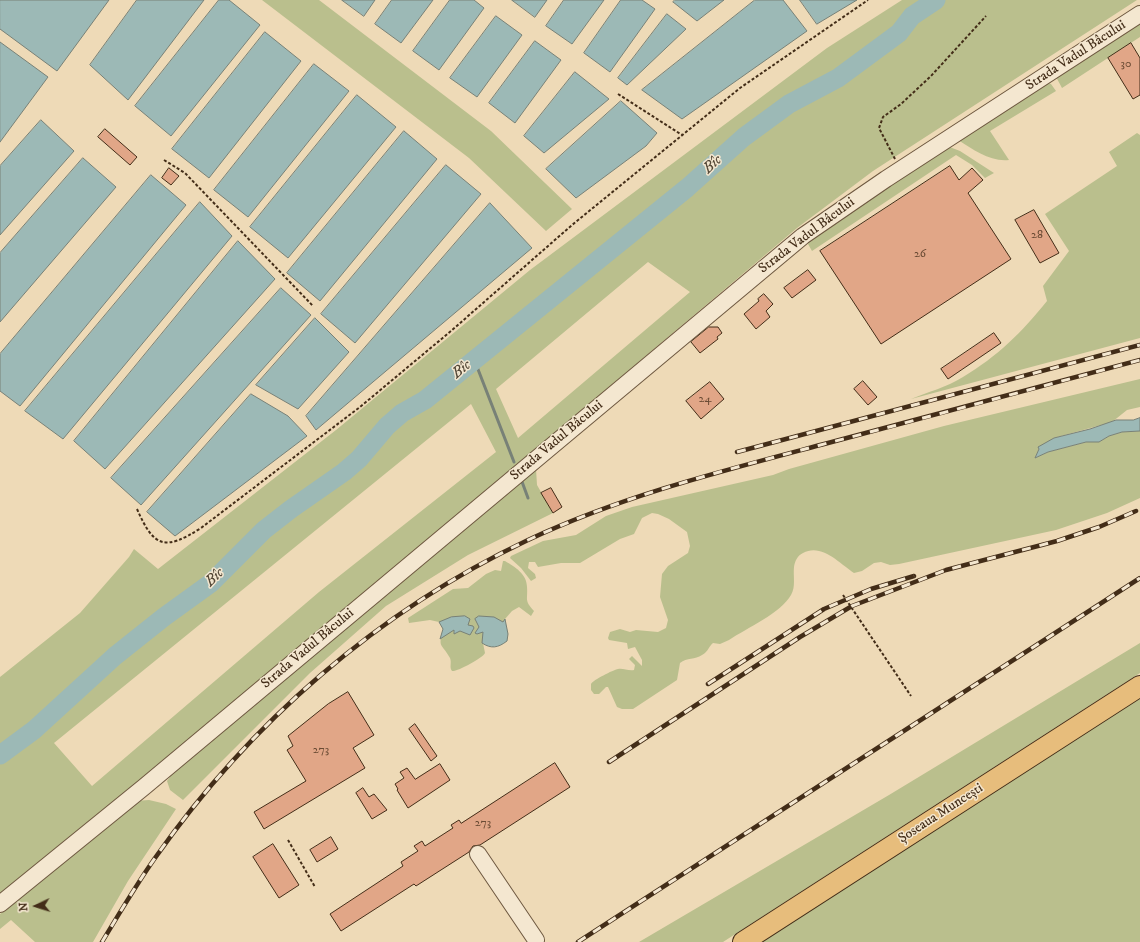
<!DOCTYPE html>
<meta charset="utf-8">
<style>
body{margin:0}
#map{position:relative;width:1140px;height:942px;overflow:hidden;background:#eedab7;font-family:"IM FELL DW Pica",serif}
canvas{display:block}
.north{position:absolute;left:16px;top:886px;width:40px;height:40px;-webkit-text-stroke:3px #f4e7d0;paint-order:stroke;rotate:266deg;font-size:11px;font-weight:700;line-height:16px;text-align:center;color:#432d18}
.north::after{content:'';display:block;margin:auto;width:14px;height:18px;background:#432d18;clip-path:polygon(50% 0,100% 100%,50% 72%,0 100%)}
</style>
<div id="map">
<canvas width="1140" height="942"></canvas>
<div class="north">N</div>
</div>
<script>
const c = document.querySelector('canvas').getContext('2d');
c.lineJoin = 'round';
function fill(path, color) {
  c.fillStyle = color;
  c.fill(path, 'evenodd');
}
function stroke(path, color, width, dash) {
  c.strokeStyle = color;
  c.lineWidth = width;
  c.lineCap = dash ? 'butt' : 'round';
  c.setLineDash(dash || []);
  c.stroke(path);
}
function write(font, color, halo, rows, align = 'center') {
  c.font = font + ' "IM FELL DW Pica",serif';
  c.lineWidth = 3;
  c.setLineDash([]);
  c.textBaseline = 'middle';
  c.strokeStyle = halo;
  c.fillStyle = color;
  for (const [text, x, y, turn = 0] of rows) {
    c.save();
    c.translate(x, y);
    c.rotate((+turn || 0) * Math.PI / 180);
    c.textAlign = isNaN(turn) ? turn : align;
    if (halo) c.strokeText(text, 0, 0);
    c.fillText(text, 0, 0);
    c.restore();
  }
}
const green = new Path2D(`
 M262,0H319L491,131L572,209L546,231L469,158Z
 M902,0H1137L873,171L797,228L361,597L0,896V677L80,613L129,557L134,549L158,569L336,430L530,270L827,48ZM648,262L690,292L518,438L496,389ZM471,404L496,452L319,592L92,786L54,743Z
 M1140,20V37L1062,88L1055,75Z
 M1046,82L1051,84L1056,91L990,131L1009,160C990,162 974,150 958,140Z
 M1137,133L1140,135V338L911,399C928,392 947,387 963,377C998,356 1022,332 1047,301L1043,286L1069,251L1045,214L1117,166L1109,152Z
 M947,146L960,151L994,173L985,178L972,165L956,155L812,251L808,244L813,235Z
 M1140,379V407L1127,410L1112,422L1054,438L1039,449L1035,458L1048,452L1086,442H1099L1109,436L1122,432L1140,431V498L1107,513L1056,530L899,564L890,565L881,562L874,563L862,571L854,573C840,564 822,543 803,553C797,556 795,561 794,567C793,576 796,587 791,595C781,613 747,628 729,640L720,644L713,643C709,646 708,652 702,655C695,660 687,657 680,663L677,680L633,709H622L617,707L608,687H606L599,694H594L591,690V684C593,680 613,670 618,669C623,668 628,671 634,670L635,665L629,659L632,656L642,666V660L635,647L628,649L627,643L609,640L608,638L610,632L620,629L630,632L636,630L658,632L666,628L668,620L660,597L662,574L668,566L688,553L690,546L687,532L669,519L658,514L652,513L642,518L634,534L620,539L580,563H561L538,567L535,562H529L528,568L535,574L536,578L531,581L521,568L510,558L511,556L543,541L576,535L606,516L632,507L773,475L789,469L944,426Z
 M536,469L537,485L553,513L468,555L386,606L310,673L183,800L170,790L167,781L172,774Z
 M503,561H505C515,567 527,574 527,587C528,600 524,600 534,611L531,616L519,607L512,611L505,619L508,634L507,641C499,647 491,649 483,643L485,653C483,658 457,672 452,671C449,667 452,663 450,658C441,642 438,649 443,629L439,622L430,620L409,623L408,618L453,589L468,588L486,574L495,570L501,571Z
 M1140,643V673L723,942H639L889,795Z
 M1140,696V942H758Z
 M149,800L166,804L176,809L128,881L93,942H35L11,920L0,929V914L135,801Z`);
const water = new Path2D(`
 M0,0H109L57,71L0,29Z
 M137,0H204L128,100L90,65Z
 M219,0H229L260,25L171,136L135,106Z
 M342,0H375L364,16Z
 M392,0H433L401,43L375,24Z
 M450,0H474L484,8L439,70L413,51Z
 M512,0H547L535,17Z
 M564,0H604L572,44L546,26Z
 M621,0H642L655,9L610,72L584,53Z
 M675,0H724L697,21L673,2Z
 M755,0H783L807,31L682,119L642,90Z
 M800,0H857L817,24Z
 M667,14L686,29L627,85L618,78Z
 M496,16L522,35L477,97L450,78Z
 M265,32L301,61L209,178L172,149Z
 M535,41L561,60L515,123L489,103Z
 M0,42L48,77L0,142Z
 M314,64L349,91L248,217L214,190Z
 M575,72L609,99L544,153L524,136Z
 M357,95L396,127L288,258L250,227Z
 M621,101L657,133L646,146L576,198L546,169Z
 M41,120L74,151L0,235V166Z
 M404,131L437,159L320,301L287,273Z
 M83,158L116,187L0,322V253Z
 M446,165L481,194L355,343L321,314Z
 M151,175L186,205L20,406L0,391V354Z
 M200,202L232,236L63,439L25,411Z
 M490,203L532,248L316,430L306,416Z
 M238,241L275,279L105,469L74,441Z
 M281,288L311,315L141,505L111,478Z
 M315,318L349,352L298,409L256,385Z
 M251,394L288,416L307,436L175,536L147,512Z
 M1140,418V431L1122,432L1109,436L1099,442H1086L1048,452L1035,458L1039,449L1038,447L1054,438L1090,429L1116,420H1133Z
 M465,616L470,619L468,625L473,626L474,628L470,635L460,631L454,634V630L440,639L443,629L439,622L451,617Z
 M479,616L494,617L503,622L505,619L508,634L507,641C498,648 491,649 482,643L483,632L477,634L475,633L479,627L475,619Z`);
const stream = new Path2D(`
 M474,359L514,462
 M521,479L528,498`);
const river = new Path2D(`
 M0,755L34,730L115,656L164,617L211,583L264,530L291,509L344,472L359,459L387,426L402,413L425,400L687,188L744,137L789,104L838,78L899,33L912,16L936,0`);
const building = new Path2D(`
 M1131,43L1140,58V95L1133,99L1108,58Z
 M105,129L137,157L130,165L98,137Z
 M950,166L959,180L972,168L983,180L968,193L1011,259L881,344L820,251Z
 M169,168L179,176L171,185L162,178Z
 M1034,210L1059,253L1040,263L1015,220Z
 M808,270L816,280L792,298L784,288Z
 M764,294L773,304L766,311L770,317L756,329L744,314L759,301L758,299Z
 M709,327H718L722,333L717,337L718,339L700,353L691,342Z
 M994,333L1001,343L948,379L941,369Z
 M863,381L877,397L868,405L854,389Z
 M710,382L724,399L701,419L686,401Z
 M551,488L562,507L553,513L541,493Z
 M348,692L374,735L353,748L365,768L264,829L254,812L306,781L287,750L293,746L288,736L328,704Z
 M415,724L437,756L431,761L409,729Z
 M555,763L570,787L480,845L473,846L469,852L416,886L414,884L341,931L330,914L403,866L401,862L418,851L414,846L422,841L425,846L453,828L451,825L459,820L461,823Z
 M440,764L450,780L408,808L397,790L398,789L395,784L404,778L400,772L407,768L415,779Z
 M363,788L369,797L374,794L387,810L372,819L356,793Z
 M331,837L338,849L317,862L310,850Z
 M273,844L299,885L279,898L253,857Z`);
const path = new Path2D(`
 M618,94L682,135
 M895,159L879,128L883,117L901,104L931,76L986,16
 M164,160L185,173L313,306
 M137,509C154,548 165,551 201,528L360,407L451,331L572,225L740,88L868,0
 M843,595L911,696
 M288,840L315,887`);
const minor = new Path2D(`
 M478,854L536,940
 M0,904L144,787L803,236L886,179L1140,14`);
const major = new Path2D(`
 M743,942L1140,686`);
const rail = new Path2D(`
 M737,452L1140,345
 M708,684L824,609L871,589L914,576
 M609,762L800,637L852,606L946,570L1057,541L1099,527L1136,511
 M102,942C119,914 136,885 155,858C250,723 378,611 528,540C624,495 726,470 828,443C932,416 1036,388 1140,360
 M578,942L1140,578`);
const numberNames = [
 ["30",1126,65],
 ["28",1037,236],
 ["26",920,255],
 ["24",705,400],
 ["273",321,751],
 ["273",483,824]
];
const streetNames = [
 ["Strada Vadul Bâcului",1076,56,-33],
 ["Strada Vadul Bâcului",807,236,-37],
 ["Strada Vadul Bâcului",557,441,-40],
 ["Strada Vadul Bâcului",308,649,-40],
 ["Șoseaua Muncești",941,814,-33]
];
const waterNames = [
 ["Bîc",713,165,-42],
 ["Bîc",462,370,-39],
 ["Bîc",215,578,-43]
];
fill(green, '#babf8d');
fill(water, '#9cb9b6');
stroke(water, '#788177', 1);
stroke(stream, '#788177', 3);
stroke(river, '#9cb9b6', 19);
fill(building, '#e1a687');
stroke(building, '#432d18', 1);
stroke(minor, '#6e5840', 18);
stroke(major, '#432d18', 22);
stroke(path, '#432d18', 2, [3, 2]);
stroke(minor, '#f4e7d0', 16);
stroke(major, '#e7bd7c', 20);
stroke(rail, '#432d18', 4.5);
stroke(rail, '#f4e7d0', 3, [9]);
write('12px', '#6a4b34', null, numberNames);
write('14px', '#432d18', '#f4e7d0', streetNames);
write('italic 15px', '#554938', '#f4e7d0', waterNames);
</script>
